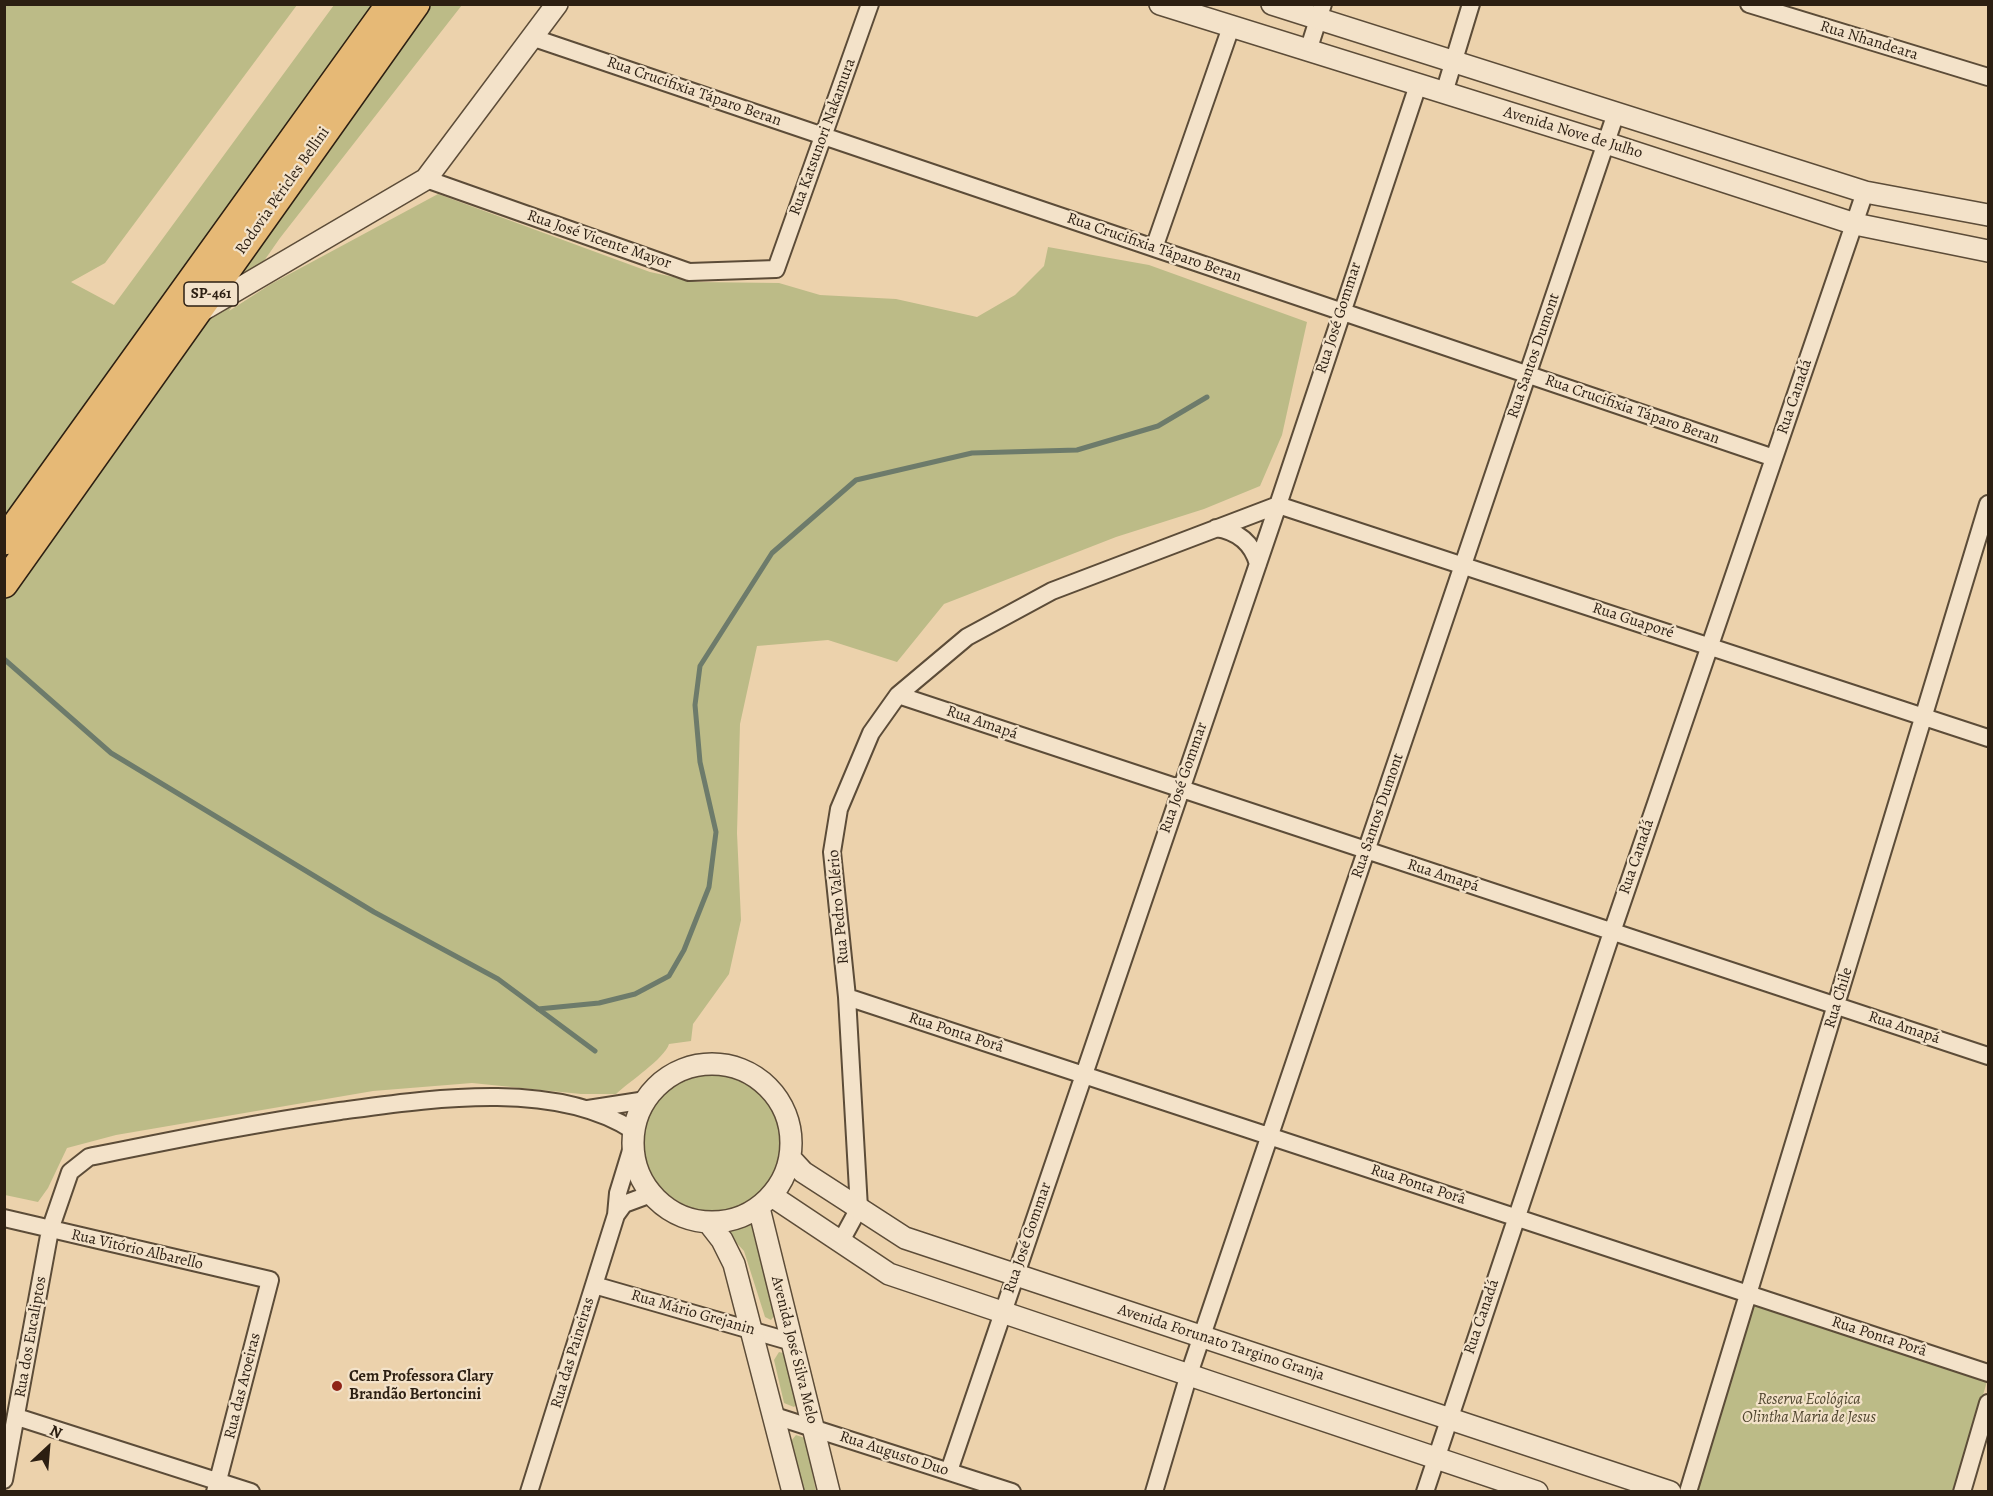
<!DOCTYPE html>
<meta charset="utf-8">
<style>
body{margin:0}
#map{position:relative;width:1993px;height:1496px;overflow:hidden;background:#ecd2ac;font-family:Alegreya,serif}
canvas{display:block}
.frame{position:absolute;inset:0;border:6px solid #2c1f12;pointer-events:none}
.north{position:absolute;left:18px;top:1418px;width:60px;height:60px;-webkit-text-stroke:4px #f3e2c9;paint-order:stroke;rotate:26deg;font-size:16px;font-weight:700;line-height:24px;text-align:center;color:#2c1f12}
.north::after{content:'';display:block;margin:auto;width:21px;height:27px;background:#2c1f12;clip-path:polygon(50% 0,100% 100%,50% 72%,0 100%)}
</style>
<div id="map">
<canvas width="1993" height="1496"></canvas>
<div class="frame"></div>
<div class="north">N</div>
</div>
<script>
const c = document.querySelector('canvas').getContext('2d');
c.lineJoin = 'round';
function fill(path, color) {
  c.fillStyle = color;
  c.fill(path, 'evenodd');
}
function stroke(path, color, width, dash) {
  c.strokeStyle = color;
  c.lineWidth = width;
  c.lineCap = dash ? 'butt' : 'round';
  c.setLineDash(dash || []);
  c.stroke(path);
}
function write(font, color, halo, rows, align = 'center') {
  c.font = font + ' Alegreya,serif';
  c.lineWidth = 4.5;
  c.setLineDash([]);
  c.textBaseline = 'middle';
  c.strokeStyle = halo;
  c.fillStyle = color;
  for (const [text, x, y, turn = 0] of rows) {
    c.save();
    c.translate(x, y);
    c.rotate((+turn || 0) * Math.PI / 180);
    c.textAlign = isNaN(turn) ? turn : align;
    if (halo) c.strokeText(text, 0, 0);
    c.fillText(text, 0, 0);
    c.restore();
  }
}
const green = new Path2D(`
 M4,5H297L105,263L71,282L114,305L334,5H462L280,238L229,311L271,284L438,194L650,272L697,282L779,283L820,295L896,299L977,317L1015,295L1044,266L1048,247L1149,265L1307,322L1282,435L1260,486L1204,509L1116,537L944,604L897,662L828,640L757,646L740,724L737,833L741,920L729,974L693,1024L691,1041L669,1044C664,1059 630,1081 616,1094H581L472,1083L373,1091L116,1135L67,1148L48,1188L38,1202L5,1195Z
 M644 1142a69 69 0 1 1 138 0a69 69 0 1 1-138 0Z
 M754,1224V1237L775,1315L771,1320L765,1317L744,1251L731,1237V1231Z
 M1755,1304L1988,1378L1955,1491L1696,1490Z
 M779,1352L787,1354L798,1403L794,1407L784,1403L774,1360Z
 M796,1435L805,1438L816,1491H803L791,1441Z`);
const stream = new Path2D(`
 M4,659L111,753L374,912L498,979L595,1051
 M538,1009L599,1003L635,994L669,976L684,950L709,887L716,832L700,762L695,705L700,666L772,553L856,480L972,453L1077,450L1158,426L1207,397`);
const minor = new Path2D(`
 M1749,4L1988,77
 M534,38L1774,458
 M1308,51L1323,4
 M1444,93L1471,4
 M426,179L689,272L776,269L870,4
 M1154,248L1231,27
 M1216,528C1237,531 1252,542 1258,564
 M898,695L1988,1056
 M847,997L1988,1373
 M588,1109L646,1100
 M616,1215L624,1204L651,1194
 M4,1218L270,1280L215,1492
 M841,1241L859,1208L847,997L832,852L839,809L871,733L898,695L967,637L1052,591L1278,505L1988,738
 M594,1285L792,1342
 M775,1416L1012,1492
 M17,1417L251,1492
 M949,1471L1278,505L1418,85
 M4,1480L50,1230L70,1172L89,1157C173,1140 256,1123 340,1111C429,1099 555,1079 634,1131
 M529,1492L616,1215L618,1193L633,1144
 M1154,1492L1189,1374L1616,113
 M1425,1492L1612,932L1865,192
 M1688,1492L1988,504
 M1962,1492L1988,1403`);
const tertiary = new Path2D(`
 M1160,4L1606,143L1855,224L1988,251
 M1272,4L1865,192L1988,215
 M201,311L426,179L557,4
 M633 1143a79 79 0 1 1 158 0a79 79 0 1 1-158 0Z
 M791,1159L803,1172L905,1238L1670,1492
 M772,1196L889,1274L1537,1492
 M759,1208L829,1492
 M708,1222L722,1240L734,1264L793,1492`);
const primary = new Path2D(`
 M4,541L390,4
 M4,584L416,4`);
const markers = [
 [337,1386,6,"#8f2418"]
];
const shields = [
 [211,294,54]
];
const shieldNames = [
 ["SP-461",211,294]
];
const streetNames = [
 ["Rua Nhandeara",1869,41,17],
 ["Rua Crucifixia Táparo Beran",694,92,19],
 ["Avenida Nove de Julho",1573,133,17],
 ["Rua Katsunori Nakamura",823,137,-70],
 ["Rodovia Péricles Bellini",283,191,-55],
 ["Rua José Vicente Mayor",599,240,19],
 ["Rua Crucifixia Táparo Beran",1154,248,19],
 ["Rua José Gommar",1339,318,-72],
 ["Rua Santos Dumont",1534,356,-71],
 ["Rua Canadá",1795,397,-71],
 ["Rua Crucifixia Táparo Beran",1632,410,19],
 ["Rua Guaporé",1633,621,18],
 ["Rua Amapá",982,723,19],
 ["Rua José Gommar",1184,778,-71],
 ["Rua Santos Dumont",1378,816,-71],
 ["Rua Canadá",1637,857,-71],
 ["Rua Amapá",1443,876,18],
 ["Rua Pedro Valério",839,907,-95],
 ["Rua Chile",1839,998,-73],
 ["Rua Amapá",1904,1028,18],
 ["Rua Ponta Porâ",956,1033,18],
 ["Rua Ponta Porâ",1418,1185,18],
 ["Rua José Gommar",1028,1238,-71],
 ["Rua Vitório Albarello",137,1250,13],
 ["Rua Mário Grejanin",693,1313,16],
 ["Rua Canadá",1482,1317,-71],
 ["Rua dos Eucaliptos",31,1337,-80],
 ["Rua Ponta Porâ",1879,1337,18],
 ["Avenida Forunato Targino Granja",1221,1343,18],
 ["Avenida José Silva Melo",794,1350,76],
 ["Rua das Paineiras",573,1353,-73],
 ["Rua das Aroeiras",243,1386,-76],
 ["Rua Augusto Duo",894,1454,18]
];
const poiNames = [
 ["Cem Professora Clary",349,1377],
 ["Brandão Bertoncini",349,1395]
];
const parkNames = [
 ["Reserva Ecológica",1809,1400],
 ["Olintha Maria de Jesus",1809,1418]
];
fill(green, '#bcbb87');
stroke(stream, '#6d7b6b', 5);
stroke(minor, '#5c4c38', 20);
stroke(tertiary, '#5c4c38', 24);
stroke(primary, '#2c1f12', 30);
stroke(minor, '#f3e2c9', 16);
stroke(tertiary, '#f3e2c9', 21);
stroke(primary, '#e6b976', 27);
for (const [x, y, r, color] of markers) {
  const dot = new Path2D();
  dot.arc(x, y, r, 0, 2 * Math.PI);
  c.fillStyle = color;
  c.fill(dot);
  stroke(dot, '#f3e2c9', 2);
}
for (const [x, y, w] of shields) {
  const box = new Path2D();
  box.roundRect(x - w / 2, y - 12, w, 24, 4.5);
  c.fillStyle = '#f3e2c9';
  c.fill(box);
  stroke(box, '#2c1f12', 1.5);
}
write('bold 15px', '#2c1f12', null, shieldNames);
write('16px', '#2c1f12', '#f3e2c9', streetNames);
write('bold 16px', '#2c1f12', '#f3e2c9', poiNames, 'left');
write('italic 16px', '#50462f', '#f3e2c9', parkNames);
</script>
